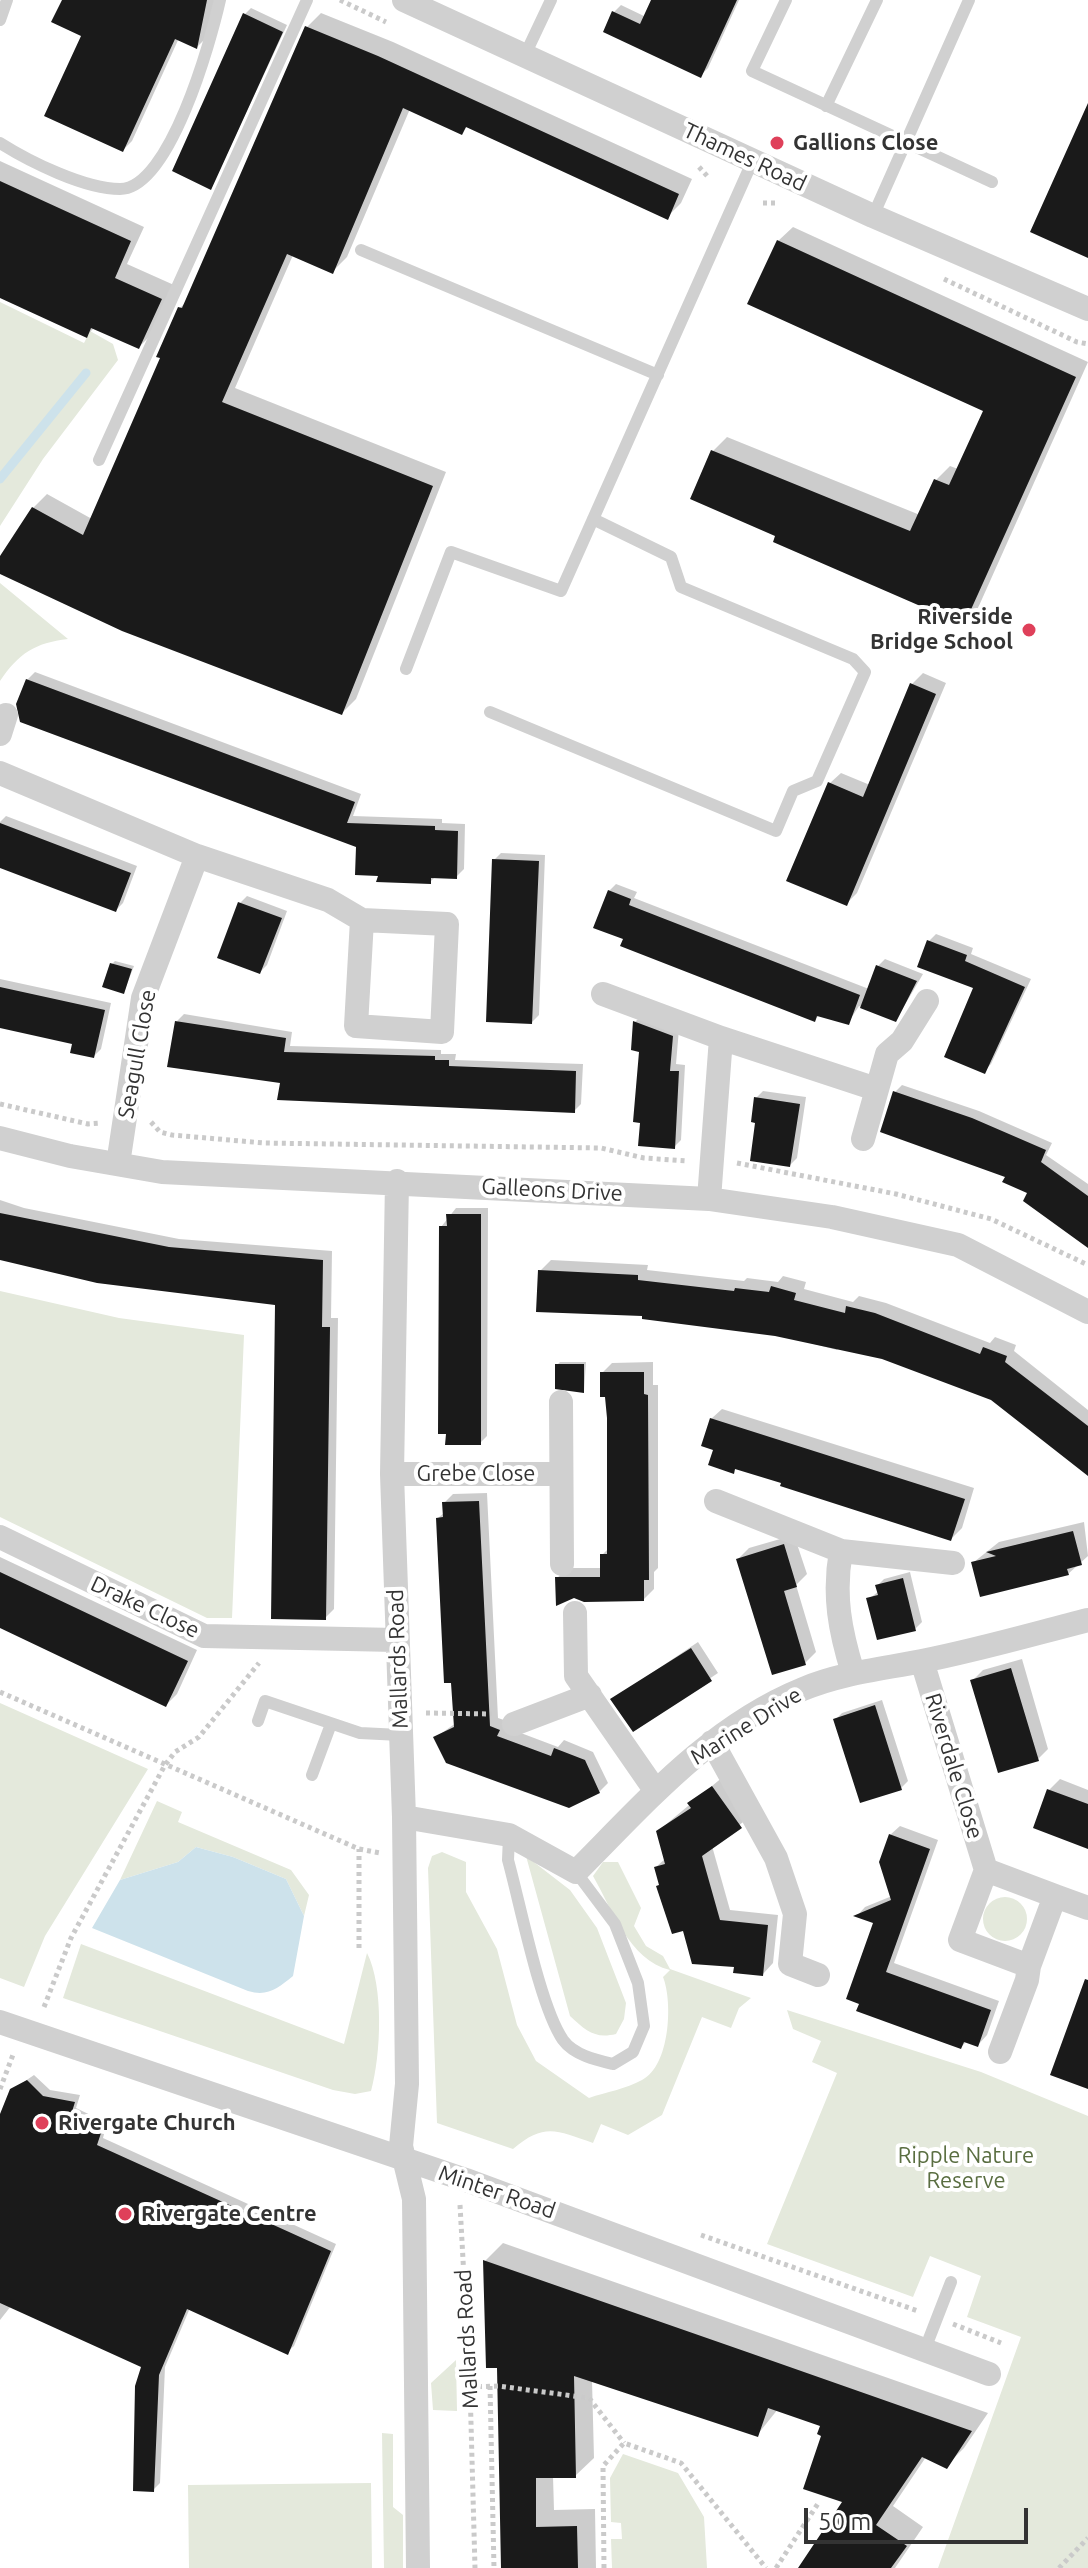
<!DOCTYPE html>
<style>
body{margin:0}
#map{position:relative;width:1088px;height:2568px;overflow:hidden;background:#fff;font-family:Ubuntu,sans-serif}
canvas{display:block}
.scale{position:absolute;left:804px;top:2508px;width:224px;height:36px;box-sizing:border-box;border:4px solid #333;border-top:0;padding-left:10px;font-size:24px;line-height:28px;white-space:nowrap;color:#333;-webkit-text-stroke:6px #fff;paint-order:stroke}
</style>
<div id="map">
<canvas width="1088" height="2568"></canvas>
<div class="scale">50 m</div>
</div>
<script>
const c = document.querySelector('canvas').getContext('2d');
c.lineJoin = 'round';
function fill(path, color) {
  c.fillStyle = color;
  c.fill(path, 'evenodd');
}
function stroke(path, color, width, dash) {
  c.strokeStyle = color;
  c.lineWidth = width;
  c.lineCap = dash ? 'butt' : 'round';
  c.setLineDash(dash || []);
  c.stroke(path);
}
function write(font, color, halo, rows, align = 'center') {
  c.font = font + ' Ubuntu,sans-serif';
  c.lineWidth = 8;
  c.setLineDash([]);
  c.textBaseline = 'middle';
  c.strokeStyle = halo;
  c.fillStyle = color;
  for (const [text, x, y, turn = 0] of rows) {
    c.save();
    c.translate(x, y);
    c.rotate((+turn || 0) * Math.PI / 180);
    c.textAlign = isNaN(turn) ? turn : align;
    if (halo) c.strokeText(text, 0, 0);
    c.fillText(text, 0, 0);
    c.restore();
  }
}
const green = new Path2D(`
 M0,302L84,343L90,331L113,344L118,360L43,459L0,526Z
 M0,583L68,639C35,643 19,653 0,681Z
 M0,1291L119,1318L244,1335L232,1618H207L0,1517Z
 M0,1703L148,1769L45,1936L24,1987L0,1978Z
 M157,1801L182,1812L178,1822L291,1870L309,1895L304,1916L286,1879L233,1857L196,1847L178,1862L120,1880Z
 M442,1852L466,1862V1892L497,1949L517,2025L536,2061L589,2098C606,2092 626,2089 642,2080C670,2066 673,2002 663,1977L670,1970C629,1960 612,1909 593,1876L603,1862H618L641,1908L634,1926L646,1946L663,1956L670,1969L751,1998L739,2008L731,2028L702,2017L662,2115L628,2135L601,2124L593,2143C557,2131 545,2122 513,2149L437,2123L428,1868L432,1856Z
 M526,1856L570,1890L597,1928L626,2003L624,2019L616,2034C595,2039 586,2031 570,2016Z
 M983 1919a22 22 0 1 1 44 0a22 22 0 1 1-44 0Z
 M81,1944L344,2044L367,1953C384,1986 381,2055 371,2091L355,2094L333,2090L63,1998Z
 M787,2010L981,2072L1088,2116V2568H938L1021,2337L967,2317L981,2276L930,2256L913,2297L767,2244L837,2073L812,2062L821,2041L793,2029Z
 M456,2360L457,2411L433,2410L431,2383Z
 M382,2433L393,2434V2507L403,2515V2568H384Z
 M623,2454L678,2473L704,2517L707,2568H612L611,2539H622L621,2523L611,2522L610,2478Z
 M371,2483L372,2568H189L188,2485Z`);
const water = new Path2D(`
 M196,1847L233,1857L286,1879L304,1916L293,1976C278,1988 268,1997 248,1991L92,1928L120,1880L178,1862Z`);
const shadow = new Path2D(`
 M64,0H216L206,38L197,47L179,38L132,141L123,150L84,36Z
 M653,0H739L708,68L701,75L614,12L621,5L646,17Z
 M251,8L287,25L211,188L245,14Z
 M321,13L393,42L692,179L681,203L667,217L468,126L461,132L410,109L347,257L333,271L293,255L235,388L446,472L356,699L342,713L0,572V559L33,508L47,494L92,519L162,357L180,308L187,301L307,27Z
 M0,161L144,227L127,264L174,285L153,333L139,347L94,328L86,336L0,296Z
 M793,227L1088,362L978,608L964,622L778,535L713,451L727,437L920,515L936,480L950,466L958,469L986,410L778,241Z
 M35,672L361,794L353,816L442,819V823L465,824L464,869L456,877L436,876L430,882L381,874L358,846L27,680Z
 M923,673L946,683L857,893L846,904L830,783L841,773L870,785L912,684Z
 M6,816L137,866L123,903L116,910L0,866V822Z
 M501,853L545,855L539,1015L532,1022L494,860Z
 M616,884L637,892L634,898L869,989L878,966L885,959L923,974L896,1020L859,1006L848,1023L819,1015L815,1020L626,938L609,891Z
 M247,896L287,911L267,965L260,972L240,903Z
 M936,934L973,948L971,954L1031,979L991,1064L984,1071L975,987L929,941Z
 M115,961L134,966L124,992L112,964Z
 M0,979L111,1003L101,1049L94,1056L74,1042L0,1026Z
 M184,1014L292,1032L290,1046L441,1050V1054H456L455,1060L583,1064L581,1104L574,1111L282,1082L177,1021Z
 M642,1015L679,1029L676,1064L685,1065L681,1140L674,1147L641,1050L635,1022Z
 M902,1085L979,1111L1052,1143L1046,1155L1088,1184V1245L1029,1192L895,1092Z
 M763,1091L806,1097L797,1158L790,1165L758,1121L756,1098Z
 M0,1200L24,1208L179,1239L332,1251L331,1318H338L334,1609L325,1618L278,1304L0,1256Z
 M456,1208H488L487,1436L480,1443L441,1227Z
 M551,1260L648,1265L647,1270L744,1281L747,1278L778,1282L783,1276L806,1282L804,1289L853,1302L859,1296L886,1303L990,1343L995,1337L1016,1345L1014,1351L1088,1410V1468L992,1399L883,1357L840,1346L837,1350L776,1334L645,1314L540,1271Z
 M560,1362H586L584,1391L557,1365Z
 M653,1362V1385H658V1568L654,1572V1589L644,1599L557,1578L568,1568H602V1555L609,1548V1418L602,1373L612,1363Z
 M722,1409L974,1488L962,1528L951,1539L783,1482L737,1467L733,1471L716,1449L711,1419Z
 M487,1493L498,1718L507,1721L505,1727L558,1747L564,1740L593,1752L608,1783L599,1792L436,1737L456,1723L438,1518L445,1512L444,1503L453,1494Z
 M1084,1522L1088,1556L1068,1574L974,1562L999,1542Z
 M794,1535L807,1574L796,1585L816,1652L805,1663L773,1673L738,1559L749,1548Z
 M0,1557L197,1650L177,1694L166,1705L0,1626Z
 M910,1572L922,1622L915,1629L869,1599L879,1591L877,1586L884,1579Z
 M698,1642L718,1673L634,1729L613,1699Z
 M1022,1659L1048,1749L1038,1759L972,1681L983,1670Z
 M882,1700L908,1781L901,1788L835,1720L842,1713Z
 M724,1776L751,1816L712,1846L730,1910L778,1915L773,1963L763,1974L736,1965L685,1929L656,1867L666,1858L658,1831Z
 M1060,1779L1088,1790V1847L1049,1790Z
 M900,1826L938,1840L894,1963L999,2001L987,2035L978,2045L967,2041L961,2047L858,2010L876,1922L857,1916L865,1907L892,1896L890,1835Z
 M34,2075L50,2090L80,2095L76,2108L107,2123L103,2138L336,2244L294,2346L287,2352L190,2308L165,2367L160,2483L153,2490L144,2366L11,2306L0,2320V2120L12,2090Z
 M503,2243L988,2413L964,2448L946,2466L926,2457L893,2506L923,2527L895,2568H800L845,2501L822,2425L778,2409L758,2434L592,2380L594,2458L575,2476H553L554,2510L595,2509L596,2568H503L499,2366L485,2261Z`);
const stream = new Path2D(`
 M0,479L86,373`);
const building = new Path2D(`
 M62,0H207L197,49L175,39L123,152L44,116L81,36L51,22Z
 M651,0H737L701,78L603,32L612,11L640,24Z
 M243,13L283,32L211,190L172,171Z
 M305,26L378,56L679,194L668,220L466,127L462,135L403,108L333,274L287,254L222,402L433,486L342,715L122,631L0,574V556L32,507L83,535L160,358L156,357L178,307L182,308Z
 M1088,103V258L1030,232Z
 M0,181L131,241L115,278L162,299L139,349L91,328L87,338L0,298Z
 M777,240L1076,377L964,625L773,542L775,536L690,499L711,450L910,531L934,479L949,485L983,411L747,304Z
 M26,679L355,802L347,823L435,826V830L458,831L457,879L431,878V884L376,882L378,876L355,875L356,847L20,722L16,704Z
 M910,683L936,694L847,906L786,881L828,782L863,797Z
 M0,823L131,873L116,912L0,868Z
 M492,859L539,861L532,1024L486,1022Z
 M608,890L631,899L629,905L860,995L849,1025L817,1016L815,1022L620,946L623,939L593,928Z
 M238,902L282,918L260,974L217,958Z
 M927,940L967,955L965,961L1025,987L985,1074L944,1057L973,988L917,967Z
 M110,963L132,969L124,994L102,987Z
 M876,965L917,981L896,1022L860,1008Z
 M0,987L105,1010L94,1058L70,1053L72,1044L0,1028Z
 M175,1021L286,1038L284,1052L435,1056V1060H449V1066L576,1071L575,1113L277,1100L280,1083L167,1067Z
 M633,1021L673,1036L670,1071H679L675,1149L638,1146L640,1123L633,1122L639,1052L631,1050Z
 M893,1091L972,1118L1046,1150L1041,1162L1088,1196V1248L1023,1201L1027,1193L1002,1182L1005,1177L880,1132Z
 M754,1097L800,1104L790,1167L750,1161L755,1123L751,1122Z
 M0,1213L169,1247L323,1260L322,1327H330L326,1620L271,1619L275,1305L97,1283L0,1260Z
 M446,1214H481V1445H445L446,1434H438L439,1226H447Z
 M538,1270L638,1275V1280L734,1291L735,1288L769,1292L771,1286L796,1293L794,1300L845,1313L846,1306L875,1313L980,1354L983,1347L1007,1356L1005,1362L1088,1426V1476L991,1400L882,1359L775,1336L642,1319V1316L536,1312Z
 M555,1364H584V1393L555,1389Z
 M600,1372H644V1394L648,1395L649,1580H644V1601L584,1602L574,1598L556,1606L555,1577H600V1554H607V1418L605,1397H600Z
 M710,1418L965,1499L951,1541L780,1486L781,1483L735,1469L734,1474L708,1465L713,1450L701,1446Z
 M479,1501L490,1726L500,1730L497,1736L551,1756L554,1748L585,1760L600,1793L569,1808L446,1763L433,1737L454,1727L451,1683H444L436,1518L443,1517L442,1502Z
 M1073,1531L1082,1565L1067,1569L1069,1575L980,1597L971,1562L996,1556L986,1552Z
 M784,1544L797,1587L784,1591L806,1665L772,1675L736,1559Z
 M0,1572L188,1661L166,1707L0,1628Z
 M903,1578L916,1631L877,1640L866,1598L878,1595L875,1585Z
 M691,1648L712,1681L633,1732L610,1699Z
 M1011,1668L1039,1761L998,1773L970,1680Z
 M875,1705L902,1790L860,1803L833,1719Z
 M712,1786L742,1828L702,1856L720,1920L768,1925L763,1976L733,1973L734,1967L692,1964L683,1931L672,1934L656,1886L659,1885L654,1867L665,1864L656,1831L691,1808L687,1803Z
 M1047,1789L1088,1804V1849L1033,1828Z
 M889,1834L930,1849L886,1972L991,2010L978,2047L964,2042L961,2049L922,2035L856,2011L859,2004L846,1999L873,1923L853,1916L891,1900L879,1862Z
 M1085,1979L1088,1980V2089L1050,2075Z
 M27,2080L43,2096L75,2102L71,2115L102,2130L97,2145L331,2251L288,2355L187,2309L159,2375L154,2492L133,2491L135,2386L141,2367L0,2303V2114L10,2089Z
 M483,2260L747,2352L972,2431L947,2469L922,2457L876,2525L907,2546L891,2568H798L842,2502L803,2489L821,2436L817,2434L820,2426L768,2408L758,2437L574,2376L576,2478H536V2527L577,2526L578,2568H501L497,2368H486Z`);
const path = new Path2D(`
 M340,0L386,22
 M699,167L709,178
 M763,203H776
 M944,279L1077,342L1088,344
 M0,1104L88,1124L101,1123
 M151,1122L160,1132L172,1135L264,1143L601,1148L644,1158L687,1161
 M737,1163L896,1194L991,1219L1088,1265
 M0,1692L359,1849L380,1853
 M426,1713L492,1714
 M359,1948V1849
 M44,2007L71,1938L165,1765L175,1752L199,1737L259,1663
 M0,2089L14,2052
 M460,2205L470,2387L475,2568
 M701,2235L918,2311
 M953,2324L1001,2343
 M490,2386L494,2568
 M470,2387L498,2386L589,2398L624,2443
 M604,2568L603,2466L624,2443L681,2463L766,2568
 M776,2568L819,2502
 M1059,2568L1088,2538`);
const service = new Path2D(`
 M786,0L752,71L992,182
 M0,20L7,0
 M525,55L551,0
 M826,106L877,0
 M0,143C30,162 85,189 120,189C170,189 211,40 220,0
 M873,216L969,0
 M361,250L658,375
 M99,460L307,0
 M406,669L451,552L561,591L753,160
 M490,712L776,831L793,791L817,781L865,672L853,659L681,587L671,557L593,519
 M258,1721L265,1701L360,1733L400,1735
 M312,1775L331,1724
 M509,1836L508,1860C520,1903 540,2007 563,2040C574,2055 596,2060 613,2064L633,2052L644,2026L638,1983L615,1924L576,1872
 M925,2349L951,2282`);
const minor = new Path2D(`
 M404,0L873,216L1088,309
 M0,734L6,715
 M0,773L197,856L328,900L362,920L447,924L442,1032L356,1026L362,920
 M603,994L721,1038L876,1089
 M0,1138L70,1156L162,1172L709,1199L832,1217L958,1245L1088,1312
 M863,1139L887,1054L902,1041L927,1001
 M118,1164L143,998L197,856
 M397,1181L392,1474L404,1817L407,2084L401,2146L414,2199L418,2568
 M709,1199L721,1038
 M561,1402L562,1564
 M392,1474H560
 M716,1501L841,1551L953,1563
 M0,1537L204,1636L396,1640
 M841,1551C833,1595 840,1631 853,1673
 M575,1613L576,1676L655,1790
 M922,1661L986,1870L1055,1896L1029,1966L960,1940L986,1870
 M514,1724L590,1695
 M712,1742L776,1858L795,1914L790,1964L818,1975
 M404,1817L509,1835L576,1872C645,1803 710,1727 803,1689C841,1673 882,1669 922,1661C978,1650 1033,1634 1088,1620
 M1055,1896L1088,1908
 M0,2022L466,2180L989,2374
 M1000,2052L1027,1980L1029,1966`);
const markers = [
 [777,143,8,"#df405a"],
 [1029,630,8,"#df405a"],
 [42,2123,8,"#df405a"],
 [125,2214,8,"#df405a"]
];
const poiNames = [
 ["Gallions Close",793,143],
 ["Riverside",1013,617,"right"],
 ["Bridge School",1013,642,"right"],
 ["Rivergate Church",58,2123],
 ["Rivergate Centre",141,2214]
];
const streetNames = [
 ["Thames Road",745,157,25],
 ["Seagull Close",137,1054,-80],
 ["Galleons Drive",552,1190,3],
 ["Grebe Close",476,1474],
 ["Drake Close",145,1607,25],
 ["Mallards Road",398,1659,-92],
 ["Marine Drive",746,1726,-32],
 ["Riverdale Close",954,1766,73],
 ["Minter Road",497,2192,19],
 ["Mallards Road",467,2339,-93]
];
const parkNames = [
 ["Ripple Nature",966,2156],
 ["Reserve",966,2181]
];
fill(green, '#e4e9dc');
fill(water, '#cde2eb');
fill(shadow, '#0003');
stroke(stream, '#cde2eb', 9);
fill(building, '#1a1a1a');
stroke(path, '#cacaca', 5, [4, 4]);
stroke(service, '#d0d0d0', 12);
stroke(minor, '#d0d0d0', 24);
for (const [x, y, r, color] of markers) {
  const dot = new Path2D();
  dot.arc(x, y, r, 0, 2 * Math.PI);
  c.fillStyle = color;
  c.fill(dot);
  stroke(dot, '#fff', 3);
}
write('bold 22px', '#333', '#fff', poiNames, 'left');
write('22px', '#333', '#fff', streetNames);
write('22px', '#5a6e41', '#fff', parkNames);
</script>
